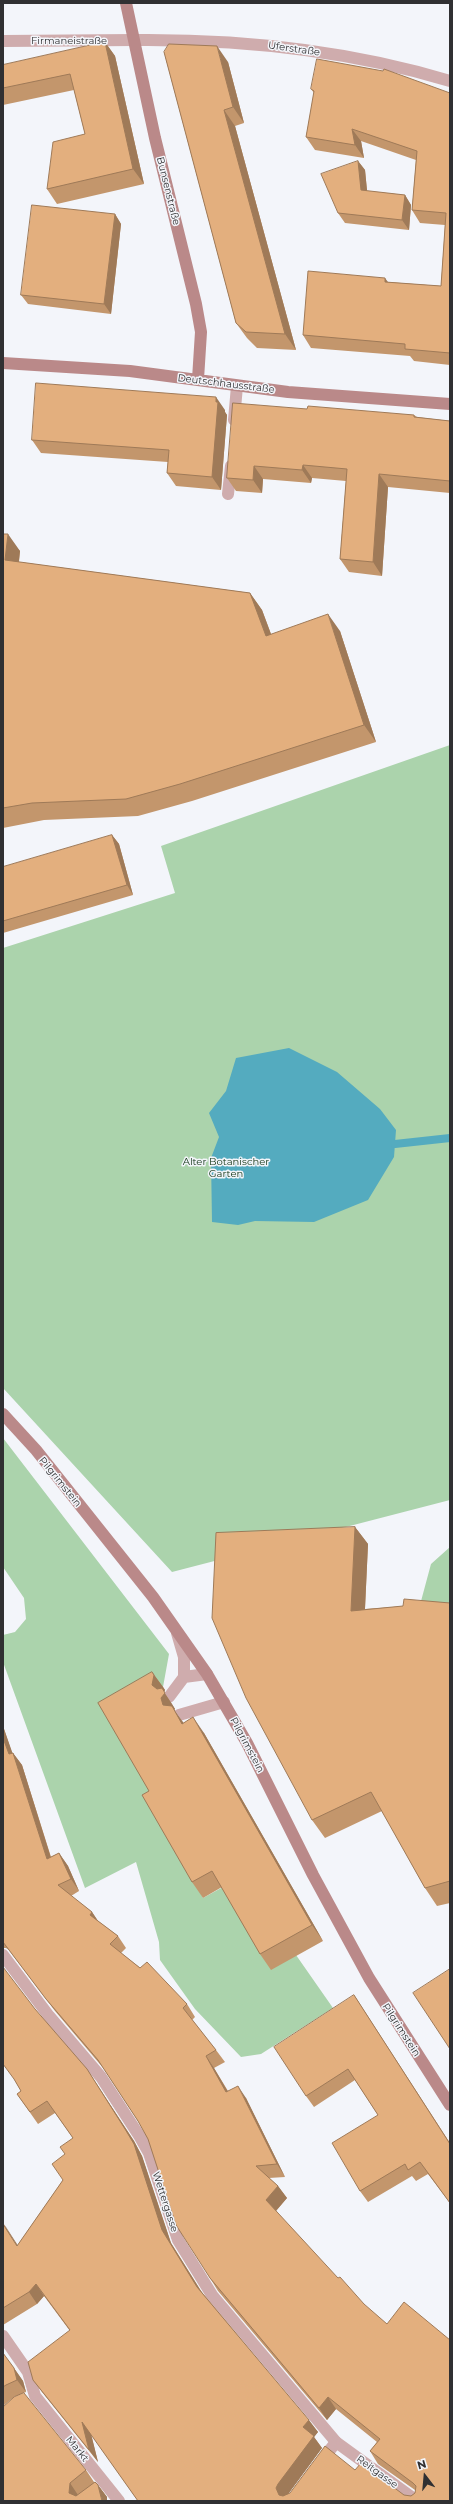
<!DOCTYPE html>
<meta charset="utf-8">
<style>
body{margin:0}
#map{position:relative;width:453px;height:2504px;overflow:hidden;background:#f3f5fa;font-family:Montserrat,sans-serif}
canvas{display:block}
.frame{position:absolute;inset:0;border:4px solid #303032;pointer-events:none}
.north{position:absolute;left:405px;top:2456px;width:40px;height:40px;-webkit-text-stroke:3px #f3f5fa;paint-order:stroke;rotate:344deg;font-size:11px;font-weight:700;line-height:16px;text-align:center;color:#303032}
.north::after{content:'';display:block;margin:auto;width:14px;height:18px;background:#303032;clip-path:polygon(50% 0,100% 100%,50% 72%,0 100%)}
</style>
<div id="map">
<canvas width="453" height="2504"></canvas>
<div class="frame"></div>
<div class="north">N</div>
</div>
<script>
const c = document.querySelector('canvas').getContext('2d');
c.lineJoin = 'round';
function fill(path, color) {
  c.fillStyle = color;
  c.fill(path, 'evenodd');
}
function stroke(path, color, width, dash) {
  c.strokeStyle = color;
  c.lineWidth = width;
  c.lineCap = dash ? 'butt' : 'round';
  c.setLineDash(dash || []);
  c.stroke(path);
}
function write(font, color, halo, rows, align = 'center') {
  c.font = font + ' Montserrat,sans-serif';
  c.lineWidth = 3;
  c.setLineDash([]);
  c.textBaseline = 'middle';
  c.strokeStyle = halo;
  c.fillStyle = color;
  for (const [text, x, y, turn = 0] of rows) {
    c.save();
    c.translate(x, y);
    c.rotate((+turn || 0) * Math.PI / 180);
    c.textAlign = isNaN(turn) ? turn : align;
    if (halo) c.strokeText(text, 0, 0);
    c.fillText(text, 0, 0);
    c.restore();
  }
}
const green = new Path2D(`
 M450,745V1500L172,1572L3,1388V948L175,893L161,846Z
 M3,1438L169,1654L163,1687L109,1718L159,1807L203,1898L223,1887L296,1955L333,2008L261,2054L241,2057L195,2009L160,1960L159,1942L136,1862L85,1888L3,1662V1635L15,1632L26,1619L24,1598L3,1567Z
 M450,1547V1619L417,1616L431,1564Z`);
const water = new Path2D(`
 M289,1048L337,1072L380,1109L396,1130L394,1157L368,1200L314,1222L255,1221L238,1225L212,1222L211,1158L219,1137L209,1113L226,1091L236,1058Z`);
const stream = new Path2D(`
 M395,1144L450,1138`);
const service = new Path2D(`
 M3,41L135,40
 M234,420L237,386
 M228,494L231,466
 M184,1677L207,1674
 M169,1697L184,1677V1657L177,1633
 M179,1715L224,1702`);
const pedestrian = new Path2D(`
 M3,1955L49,2016L101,2077L140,2137L149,2153L178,2240L212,2295L336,2442`);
const minor = new Path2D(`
 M135,40C241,39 348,50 450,81
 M3,2336L28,2372L35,2396L119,2501
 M320,2463L336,2442L417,2501`);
const secondary = new Path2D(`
 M126,3L155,138L196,304L201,332L198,379
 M3,363L130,371L288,392L450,404
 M3,1414L36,1450L153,1597L207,1674L247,1743L313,1875L369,1978L450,2105`);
const wall = new Path2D(`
 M105,42L115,56L144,184L57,204L47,189L85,134L74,90L3,105V65Z
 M164,52L228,62L244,123L235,126L296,350L257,348L247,338L236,323Z
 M311,89L450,93V365L414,361L410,356L311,348L303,335L388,282L441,286L445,225L420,223L412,210L416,160L361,141L364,158L315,150L306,137L314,93Z
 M358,161L365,170L367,191L405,195L411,205L409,230L345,223L338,213Z
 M115,214L121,224L111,314L28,304L21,295Z
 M307,409L414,415L417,417L450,421V493L388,487L382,576L349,572L340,559L346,481L312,478L311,483L263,479L262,493L236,491L227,478Z
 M225,410V412L227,415L221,490L176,486L167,473L168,462L41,453L32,440Z
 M3,534L20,551L19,562L250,593L262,610L271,634L340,631L376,742L192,801L138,816L44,820L3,828Z
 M112,835L119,844L133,895L3,933V867Z
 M355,1527L368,1544L365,1609L450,1603V1903L437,1906L425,1888L382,1811L325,1838L312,1820Z
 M152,1672L163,1687L165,1690L164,1692L175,1709L174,1710L183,1723L204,1733L323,1941L271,1970L260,1954L222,1887L203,1898L192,1882L149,1791Z
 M3,1726L12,1753H13L22,1765L51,1857L59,1853L68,1866L79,1891L71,1896L92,1912L98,1921L118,1936L126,1948L121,1953L187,2004L195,2017L192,2020L216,2050L225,2062L214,2068L228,2091L246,2098L285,2177L269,2178L278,2186L287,2198L276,2211L450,2501H138L91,2434L98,2462L42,2392L33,2380L70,2331L44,2296L37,2304L3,2325V2223L17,2246L63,2180L65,2154L73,2138L55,2113L38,2124L17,2094L21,2091L14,2079L35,2009L95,2082L134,2141L142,2156L171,2243L201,2291L318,2432L314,2437L322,2448L288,2494L355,2470L404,2495L411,2496L415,2493V2490L378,2464L370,2451L377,2442L336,2409L327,2420L218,2291L210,2278L148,2139L138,2121L104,2069L55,2011L9,1950L6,1948H3Z
 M354,1995L450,2143V2203L428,2174L416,2181L412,2176L368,2202L360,2191L378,2115L355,2080L314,2107L306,2096Z
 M3,2353L23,2381L26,2392L14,2397L3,2406Z
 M86,2470L94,2482L98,2485L107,2497L3,2501Z`);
const shadedWall = new Path2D(`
 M105,42L115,56L144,184L133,169Z
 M217,46L228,62L244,123L233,107Z
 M224,110L235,126L296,350L285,334Z
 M352,129L361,141L364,158L355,145Z
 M358,161L365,170L368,200L361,190Z
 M405,195L411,205L409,230L402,220Z
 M115,214L121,224L111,314L104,304Z
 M385,278L394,290L385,282Z
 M216,397L225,410V412L227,415L221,490L212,477Z
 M303,465L312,478L311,483L302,470Z
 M254,466L263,479L262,493L253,480Z
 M379,474L388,487L382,576L373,562Z
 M8,534L20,551L17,577L5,560Z
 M250,593L262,610L278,653L266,636Z
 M328,614L340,631L376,742L364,725Z
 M112,835L119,844L133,895L127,885Z
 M355,1527L368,1544L364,1629L351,1611Z
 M152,1672L163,1687L165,1690L164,1692L172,1704L175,1709L174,1710L183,1722L193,1739L182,1724L163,1705L152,1685Z
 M193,1717L204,1733L323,1941L312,1925Z
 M3,1726L17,1766L9,1754L3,1738Z
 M13,1753L22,1765L55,1871L47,1859Z
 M59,1853L68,1866L79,1891L71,1879Z
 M92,1912L100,1924L90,1915Z
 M354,1995L361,2007L450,2144Z
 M206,2056L214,2068L235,2104L226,2092Z
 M87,2069L134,2141L142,2156L171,2243L206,2299L197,2287L162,2230Z
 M238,2086L246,2098L285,2177L277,2164Z
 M278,2186L287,2198L275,2212L266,2200Z
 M3,2223L6,2227L26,2258L17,2246Z
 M36,2284L44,2296L37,2304L29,2292Z
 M14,2368L23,2381L26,2392L17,2380Z
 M328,2397L336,2409L327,2420L319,2408Z
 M309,2420L318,2432L314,2437L322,2448L286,2497L285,2501L279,2495L276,2488L303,2427Z
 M82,2422L91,2434L98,2462L89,2450Z
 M70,2483L78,2495L77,2501L69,2493Z
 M98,2485L107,2497V2501H102Z`);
const building = new Path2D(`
 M105,42L133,169L47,189L53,142L85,134L70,74L3,88V65Z
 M169,44L217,46L233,107L224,110L285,334L246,332L236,323L164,52Z
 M317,59L383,71L384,69L450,93V353L405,349V344L303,335L308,271L385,278V282L441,286L446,213L412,210L417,151L352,129L355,145L306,137L314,91L311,89Z
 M358,161L361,190L405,195L402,220L338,213L321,174Z
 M32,205L115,214L104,304L21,295Z
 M36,383L216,397V402H218L212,477L167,473L169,450L32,440Z
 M233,403L307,409L308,406L414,415V417L450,421V481L379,474L373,562L340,559L347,469L303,465L302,470L254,466L253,480L227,478Z
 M3,534H8L5,560L250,593L266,636L328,614L364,725L180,784L126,799L32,803L3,808Z
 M112,835L127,885L3,921V867Z
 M355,1527L351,1611L403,1606L404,1599L450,1603V1881L425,1888L371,1792L312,1820L246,1698L212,1618L216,1533Z
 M152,1672L154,1675L152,1685L157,1689L162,1688L165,1693L161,1698L163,1705L172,1706L182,1724L193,1717L312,1925L260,1954L212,1871L192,1882L142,1795L149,1791L98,1703Z
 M3,1738L9,1754L13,1753L47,1859L59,1853L71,1879L58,1885L92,1912L90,1915L118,1936L110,1944L140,1968L147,1962L187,2004L183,2008L216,2050L206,2056L226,2092L238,2086L277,2164L256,2166L278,2186L266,2200L338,2278L340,2277L364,2304L387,2324L404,2302L450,2340V2501H138L82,2422L89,2450L33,2380L28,2362L70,2330L36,2284L29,2292L3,2308V2224L17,2246L63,2180L52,2164L65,2154L60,2147L73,2138L47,2101L30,2112L17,2094L21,2091L14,2079L3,2064V1967L35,2009L87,2069L125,2129L134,2144L162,2230L197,2287L309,2420L303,2427L314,2436L278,2484L276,2488L279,2495L283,2496L290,2493L325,2446L355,2470L361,2463L404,2495L411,2496L415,2493L416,2486L413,2483L370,2451L380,2439L328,2397L319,2408L210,2278L176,2225L148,2139L138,2121L98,2060L46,1999L3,1942Z
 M450,1969V2049L413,1993Z
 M354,1995L450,2144V2203L420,2162L408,2170L405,2164L360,2191L332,2143L378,2115L348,2069L306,2096L274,2047Z
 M3,2353L14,2368L17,2380L6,2385L3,2387Z
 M24,2393L86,2470L70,2483L69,2493L76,2496L95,2482L98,2485L102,2501H3V2407L14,2397Z`);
const streetNames = [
 ["Firmaneistraße",69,41],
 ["Uferstraße",294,49,8],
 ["Bunsenstraße",168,191,76],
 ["Deutschhausstraße",226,384,7],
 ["Pilgrimstein",60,1482,51],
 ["Pilgrimstein",247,1745,62],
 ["Pilgrimstein",401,2030,57],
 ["Wettergasse",165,2202,72],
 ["Markt",77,2449,51],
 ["Reitgasse",377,2472,36]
];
const parkNames = [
 ["Alter Botanischer",226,1162],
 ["Garten",226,1174]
];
fill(green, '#abd3ac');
fill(water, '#54abbf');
stroke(stream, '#54abbf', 8);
stroke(service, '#cfacad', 12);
stroke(pedestrian, '#cfacad', 12);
stroke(minor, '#cfacad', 12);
stroke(secondary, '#ba8989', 12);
fill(wall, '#c3966c');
fill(shadedWall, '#9f7a58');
fill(building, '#e3af7e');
stroke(building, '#9f7a58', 1);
write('10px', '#303032', '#f3f5fa', streetNames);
write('10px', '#0f3413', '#f3f5fa', parkNames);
</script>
